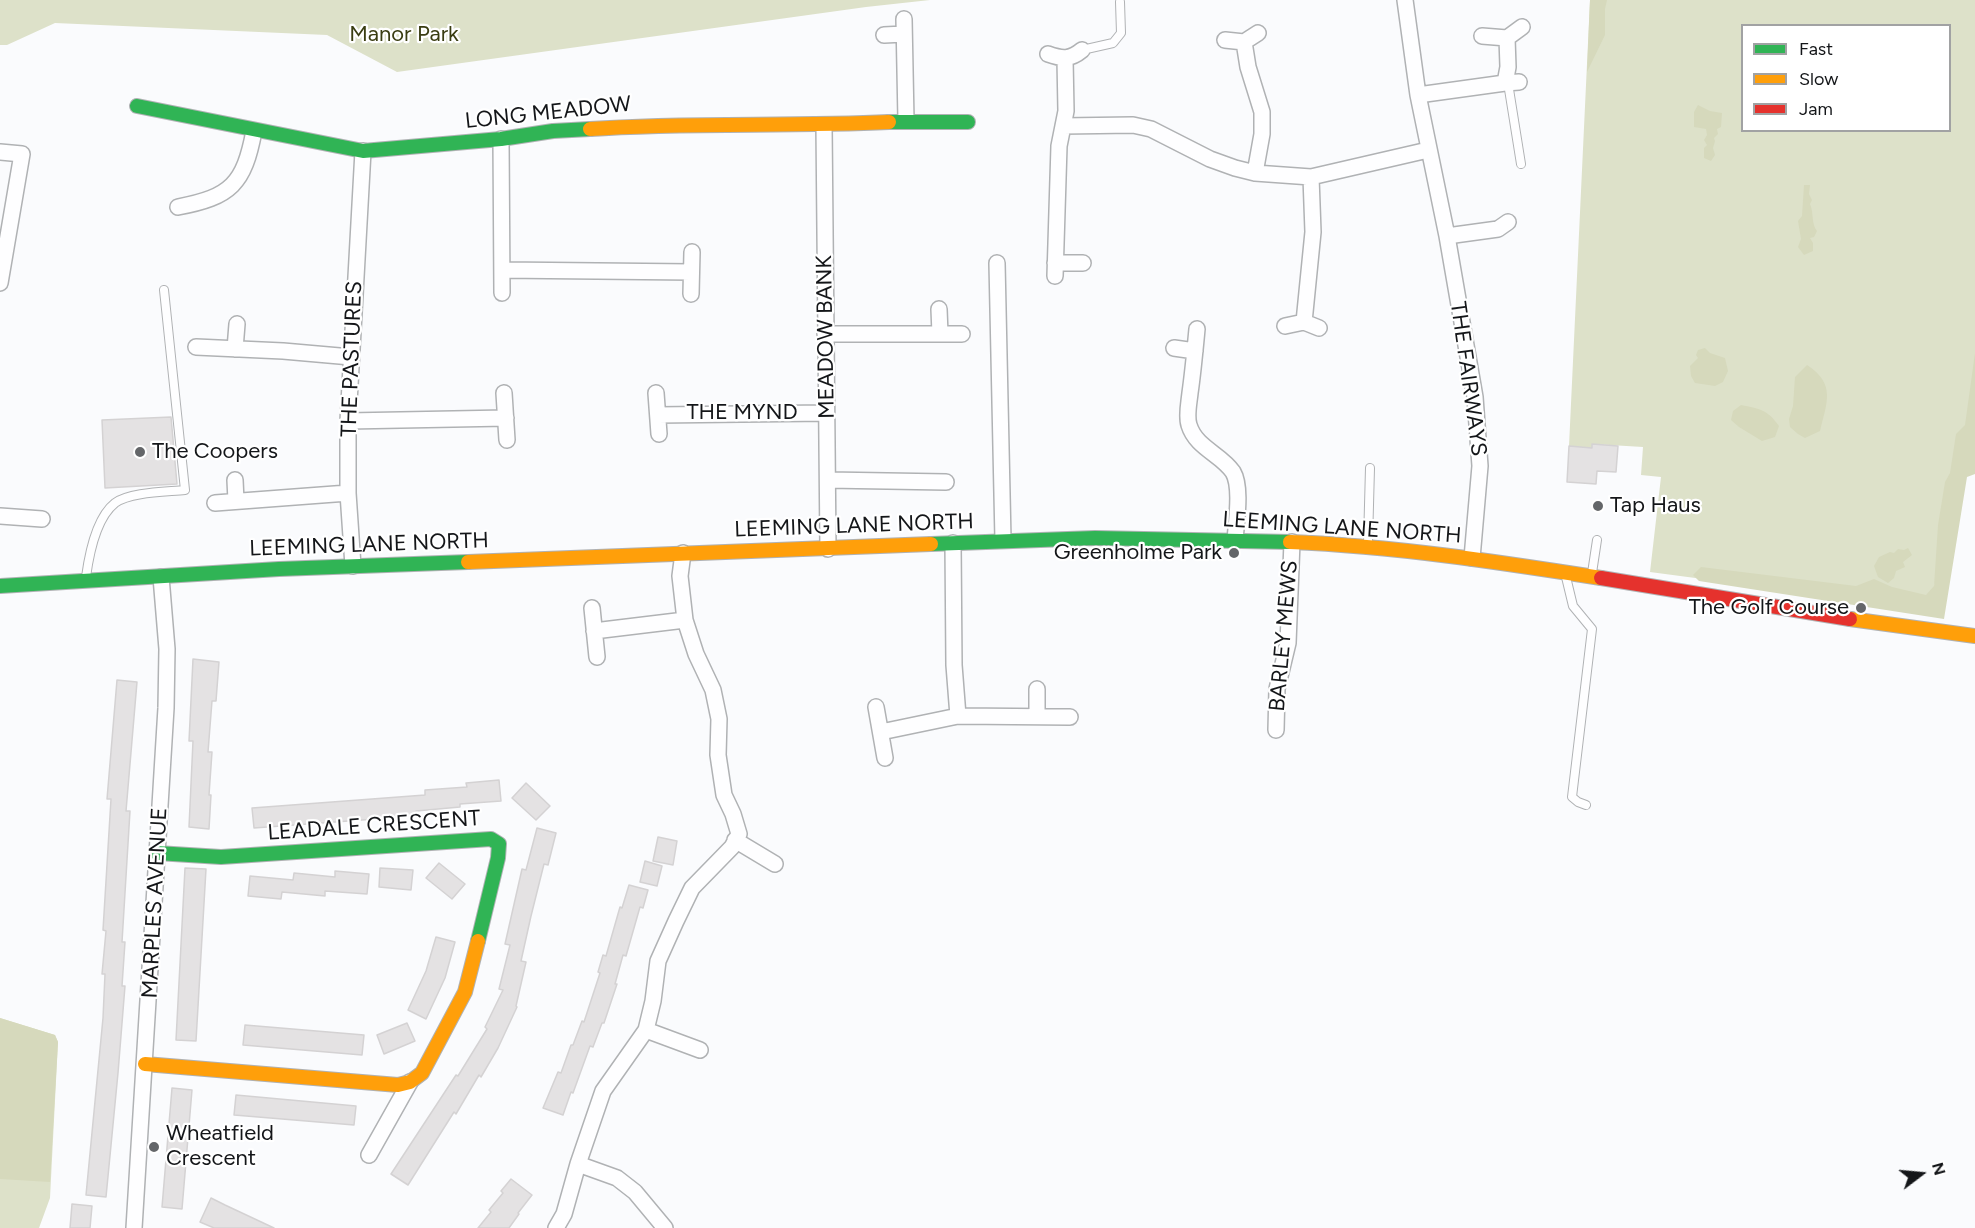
<!DOCTYPE html>
<style>
body{margin:0}
#map{position:relative;width:1975px;height:1228px;overflow:hidden;background:#fafbfd;font-family:Figtree,sans-serif}
canvas{display:block}
.legend{position:absolute;left:1741px;top:24px;width:210px;height:108px;box-sizing:border-box;background:#fff;border:2px solid #a1a2a3;margin:0;padding:8px 10px;list-style:none;font-size:18px;color:#141619}
.legend li{display:flex;align-items:center;gap:12px;height:30px}
.legend b{width:30px;border:2px solid #a1a2a3}
.north{position:absolute;left:1891px;top:1144px;width:60px;height:60px;-webkit-text-stroke:4px #fff;paint-order:stroke;rotate:74deg;font-size:16px;font-weight:700;line-height:24px;text-align:center;color:#141619}
.north::after{content:'';display:block;margin:auto;width:21px;height:27px;background:#141619;clip-path:polygon(50% 0,100% 100%,50% 72%,0 100%)}
</style>
<div id="map">
<canvas width="1975" height="1228"></canvas>
<ul class="legend">
<li><b style="height:8px;background:#30b455"></b>Fast</li>
<li><b style="height:8px;background:#ff9f0a"></b>Slow</li>
<li><b style="height:8px;background:#e5322d"></b>Jam</li>
</ul>
<div class="north">N</div>
</div>
<script>
const c = document.querySelector('canvas').getContext('2d');
c.lineJoin = 'round';
function fill(path, color) {
  c.fillStyle = color;
  c.fill(path, 'evenodd');
}
function stroke(path, color, width, dash) {
  c.strokeStyle = color;
  c.lineWidth = width;
  c.lineCap = dash ? 'butt' : 'round';
  c.setLineDash(dash || []);
  c.stroke(path);
}
function write(font, color, halo, rows, align = 'center') {
  c.font = font + ' Figtree,sans-serif';
  c.lineWidth = 4.5;
  c.setLineDash([]);
  c.textBaseline = 'middle';
  c.strokeStyle = halo;
  c.fillStyle = color;
  for (const [text, x, y, turn = 0] of rows) {
    c.save();
    c.translate(x, y);
    c.rotate((+turn || 0) * Math.PI / 180);
    c.textAlign = isNaN(turn) ? turn : align;
    if (halo) c.strokeText(text, 0, 0);
    c.fillText(text, 0, 0);
    c.restore();
  }
}
const green = new Path2D(`
 M0,0H930L866,7L397,72L327,35L55,23L7,45H0Z
 M1590,0H1975V404L1929,609L1650,572L1661,477L1641,475L1643,447L1593,444L1592,448L1569,446ZM1742,26H1950V130H1742Z
 M0,1018L55,1035L58,1042L50,1198L39,1228H0Z`);
const forest = new Path2D(`
 M1590,0H1607L1605,9V35L1587,72Z
 M1698,105L1710,111L1722,113L1721,127L1717,129L1718,134L1714,138L1715,141L1713,148L1715,155L1711,161L1704,158V148L1707,145L1704,140L1707,135L1706,129L1694,127V112Z
 M1804,185H1810L1809,194L1812,200L1810,204C1814,213 1811,224 1817,231L1814,237L1810,238L1813,243V251L1804,255L1798,247L1801,239L1798,221L1802,216Z
 M1705,348L1710,353L1725,358L1728,371L1723,382L1715,386L1695,383L1691,376L1690,366L1698,358L1696,355L1698,350Z
 M1975,353V474L1967,477L1944,619L1699,581L1693,575L1701,567L1856,586L1874,579L1892,587L1926,595L1934,586L1938,525L1945,482L1950,473L1956,434L1965,425Z
 M1807,365C1836,384 1827,402 1820,431L1805,438L1798,434L1790,427L1789,419L1793,406L1795,377Z
 M1741,405C1760,409 1767,409 1779,426L1775,437L1762,441L1739,427L1731,420L1733,411Z
 M1908,548L1912,555L1903,562L1905,567L1896,571L1894,578L1888,583L1878,577L1874,566L1879,557L1890,552L1894,553L1898,549L1904,550Z
 M0,1018L55,1035L58,1042L50,1182L0,1179Z`);
const building = new Path2D(`
 M171,417L177,484L105,488L102,420Z
 M1592,444L1618,446L1616,472L1597,471L1596,484L1567,482L1569,446L1592,448Z
 M193,659L219,662L216,701H212L208,752H212L209,795H211L209,829L189,827L193,741H189Z
 M117,680L137,682L126,811H130L122,942H125L122,986H125L118,1073L106,1197L86,1195L103,1018L105,974H102L106,931L103,930L111,799H107Z
 M499,780L501,801L460,804V807L416,811V816L254,828L252,808L425,795V790L467,787L466,783Z
 M526,783L550,806L536,820L512,798Z
 M537,828L556,833L548,865L544,864L531,916L521,961L526,962L516,1006L517,1007L498,1048L481,1077L479,1075L456,1114L454,1112L408,1185L391,1174L456,1075L458,1076L487,1029L485,1027L503,990L499,989L510,945L505,944L522,869L526,870Z
 M658,837L677,841L673,865L653,861Z
 M645,861L662,866L657,886L640,882Z
 M439,863L465,884L452,899L426,878Z
 M185,868L206,869L196,1041L176,1040Z
 M380,868L413,870L411,890L379,887Z
 M335,871L369,874L367,894L325,891V896L282,892L281,899L248,896L250,876L293,880L294,873L335,877Z
 M629,885L648,890L643,908L640,907L626,956L623,955L615,984H617L604,1023H602L593,1047L590,1046L573,1093L571,1092L563,1115L543,1108L558,1072L561,1073L571,1045H573L582,1021L584,1022L600,973L598,972L603,955L606,956L620,907L622,908Z
 M436,937L455,942L445,978L426,1019L408,1010L426,971Z
 M407,1023L415,1041L384,1054L377,1035Z
 M245,1025L364,1035L362,1055L243,1045Z
 M172,1088L192,1090L182,1209L162,1207Z
 M236,1095L356,1106L354,1125L234,1115Z
 M511,1179L532,1195L518,1213L519,1214L509,1228H478L491,1212L489,1210L503,1193L501,1191Z
 M211,1198L225,1205L274,1228H214L200,1222Z
 M72,1204L92,1206L90,1228H70Z`);
const lane = new Path2D(`
 M1082,50L1113,43L1121,33L1120,2
 M1508,83L1521,164
 M1368,542L1370,468
 M1592,573L1597,540
 M86,577C89,555 96,518 115,503C130,492 166,492 185,490L164,290
 M1566,577L1573,606L1592,629L1572,797L1578,802L1586,805`);
const street = new Path2D(`
 M1405,0L1418,95L1447,236L1475,397L1480,466L1472,558
 M904,19L906,121
 M884,35L904,34
 M1482,36L1507,38L1522,27
 M1225,40L1244,42L1258,33
 M1244,42L1248,67L1262,112V134L1255,173
 M1048,54C1062,59 1070,60 1082,50
 M1505,83L1508,67L1507,38
 M1418,95L1505,83L1519,82
 M824,125L828,549
 M1063,126L1133,125L1151,129L1210,159L1235,168L1255,173L1311,177L1428,150
 M501,139L502,293
 M0,152L22,154L0,283
 M178,207C231,197 244,184 254,131
 M1447,236L1498,229L1508,222
 M997,263L1003,540
 M1055,263H1083
 M502,270L691,272
 M1055,276L1059,146L1066,111L1065,59
 M691,294L692,252
 M939,309L940,334
 M1304,322L1313,232L1311,177
 M1285,326L1304,322L1319,328
 M1197,329C1195,350 1193,372 1190,393C1189,403 1186,416 1189,425C1196,448 1221,454 1233,472C1242,487 1236,523 1235,541
 M825,334H962
 M196,347L283,351L351,357
 M1174,348L1195,351
 M235,349L237,324
 M504,393L507,440
 M656,393L659,434
 M658,415L826,413
 M348,421L506,418
 M235,480L236,501
 M828,480L946,482
 M215,503L348,493
 M0,516L42,519
 M953,543L954,665L958,716
 M353,566L348,493V421L363,151
 M592,608L597,657
 M594,631L685,620
 M876,707L885,758
 M1037,716V689
 M1276,730L1277,689L1288,643L1292,542
 M881,732L958,716L1070,717
 M735,840L775,864
 M646,1030L700,1050
 M369,1155L410,1082
 M578,1164L617,1178L635,1192L665,1228
 M134,1228L166,708L167,649L161,577
 M556,1228L564,1214L578,1164L603,1091L646,1030L653,1001L658,961L676,921L692,888L732,847L739,834L733,814L724,795L718,755L719,719L713,690L696,654L685,620L680,576L683,553`);
const fast = new Path2D(`
 M137,106L363,151L501,139L553,131L590,129
 M889,122H968
 M931,544L1095,538L1290,542
 M0,586L279,569L468,562
 M157,853L221,857L491,839L499,844L498,858L478,941`);
const slow = new Path2D(`
 M590,129C690,122 790,127 889,122
 M1290,542C1394,546 1498,562 1601,578
 M468,562L931,544
 M1850,619L1975,636
 M145,1064L398,1085L410,1082L422,1073L465,992L478,941`);
const jam = new Path2D(`
 M1601,578L1850,619`);
const markers = [
 [140,452,6,"#646669"],
 [1598,506,6,"#646669"],
 [1234,553,6,"#646669"],
 [1861,608,6,"#646669"],
 [154,1147,6,"#646669"]
];
const parkNames = [
 ["Manor Park",404,35]
];
const streetNames = [
 ["LONG MEADOW",548,113,-6],
 ["MEADOW BANK",826,337,-91],
 ["THE PASTURES",352,359,-88],
 ["THE FAIRWAYS",1468,379,82],
 ["THE MYND",742,413],
 ["LEEMING LANE NORTH",854,526,-2],
 ["LEEMING LANE NORTH",1342,528,4],
 ["LEEMING LANE NORTH",369,545,-2],
 ["BARLEY MEWS",1284,636,-85],
 ["LEADALE CRESCENT",374,826,-4],
 ["MARPLES AVENUE",155,903,-87]
];
const poiNames = [
 ["The Coopers",152,452],
 ["Tap Haus",1610,506],
 ["Greenholme Park",1222,553,"right"],
 ["The Golf Course",1849,608,"right"],
 ["Wheatfield",166,1134],
 ["Crescent",166,1159]
];
fill(green, '#dde1c9');
fill(forest, '#d6d9bc');
fill(building, '#e4e2e3');
stroke(building, '#d4d2d3', 1.5);
stroke(lane, '#b0b2b4', 10);
stroke(street, '#b0b2b4', 18);
stroke(fast, '#b0b2b4', 16);
stroke(slow, '#b0b2b4', 16);
stroke(jam, '#b0b2b4', 16);
stroke(lane, '#fefeff', 8);
stroke(street, '#fefeff', 15);
stroke(fast, '#30b455', 14);
stroke(slow, '#ff9f0a', 14);
stroke(jam, '#e5322d', 14);
for (const [x, y, r, color] of markers) {
  const dot = new Path2D();
  dot.arc(x, y, r, 0, 2 * Math.PI);
  c.fillStyle = color;
  c.fill(dot);
  stroke(dot, '#fff', 2);
}
write('22px', '#3a3d12', '#fff', parkNames);
write('22px', '#141619', '#fff', streetNames);
write('22px', '#141619', '#fff', poiNames, 'left');
</script>
